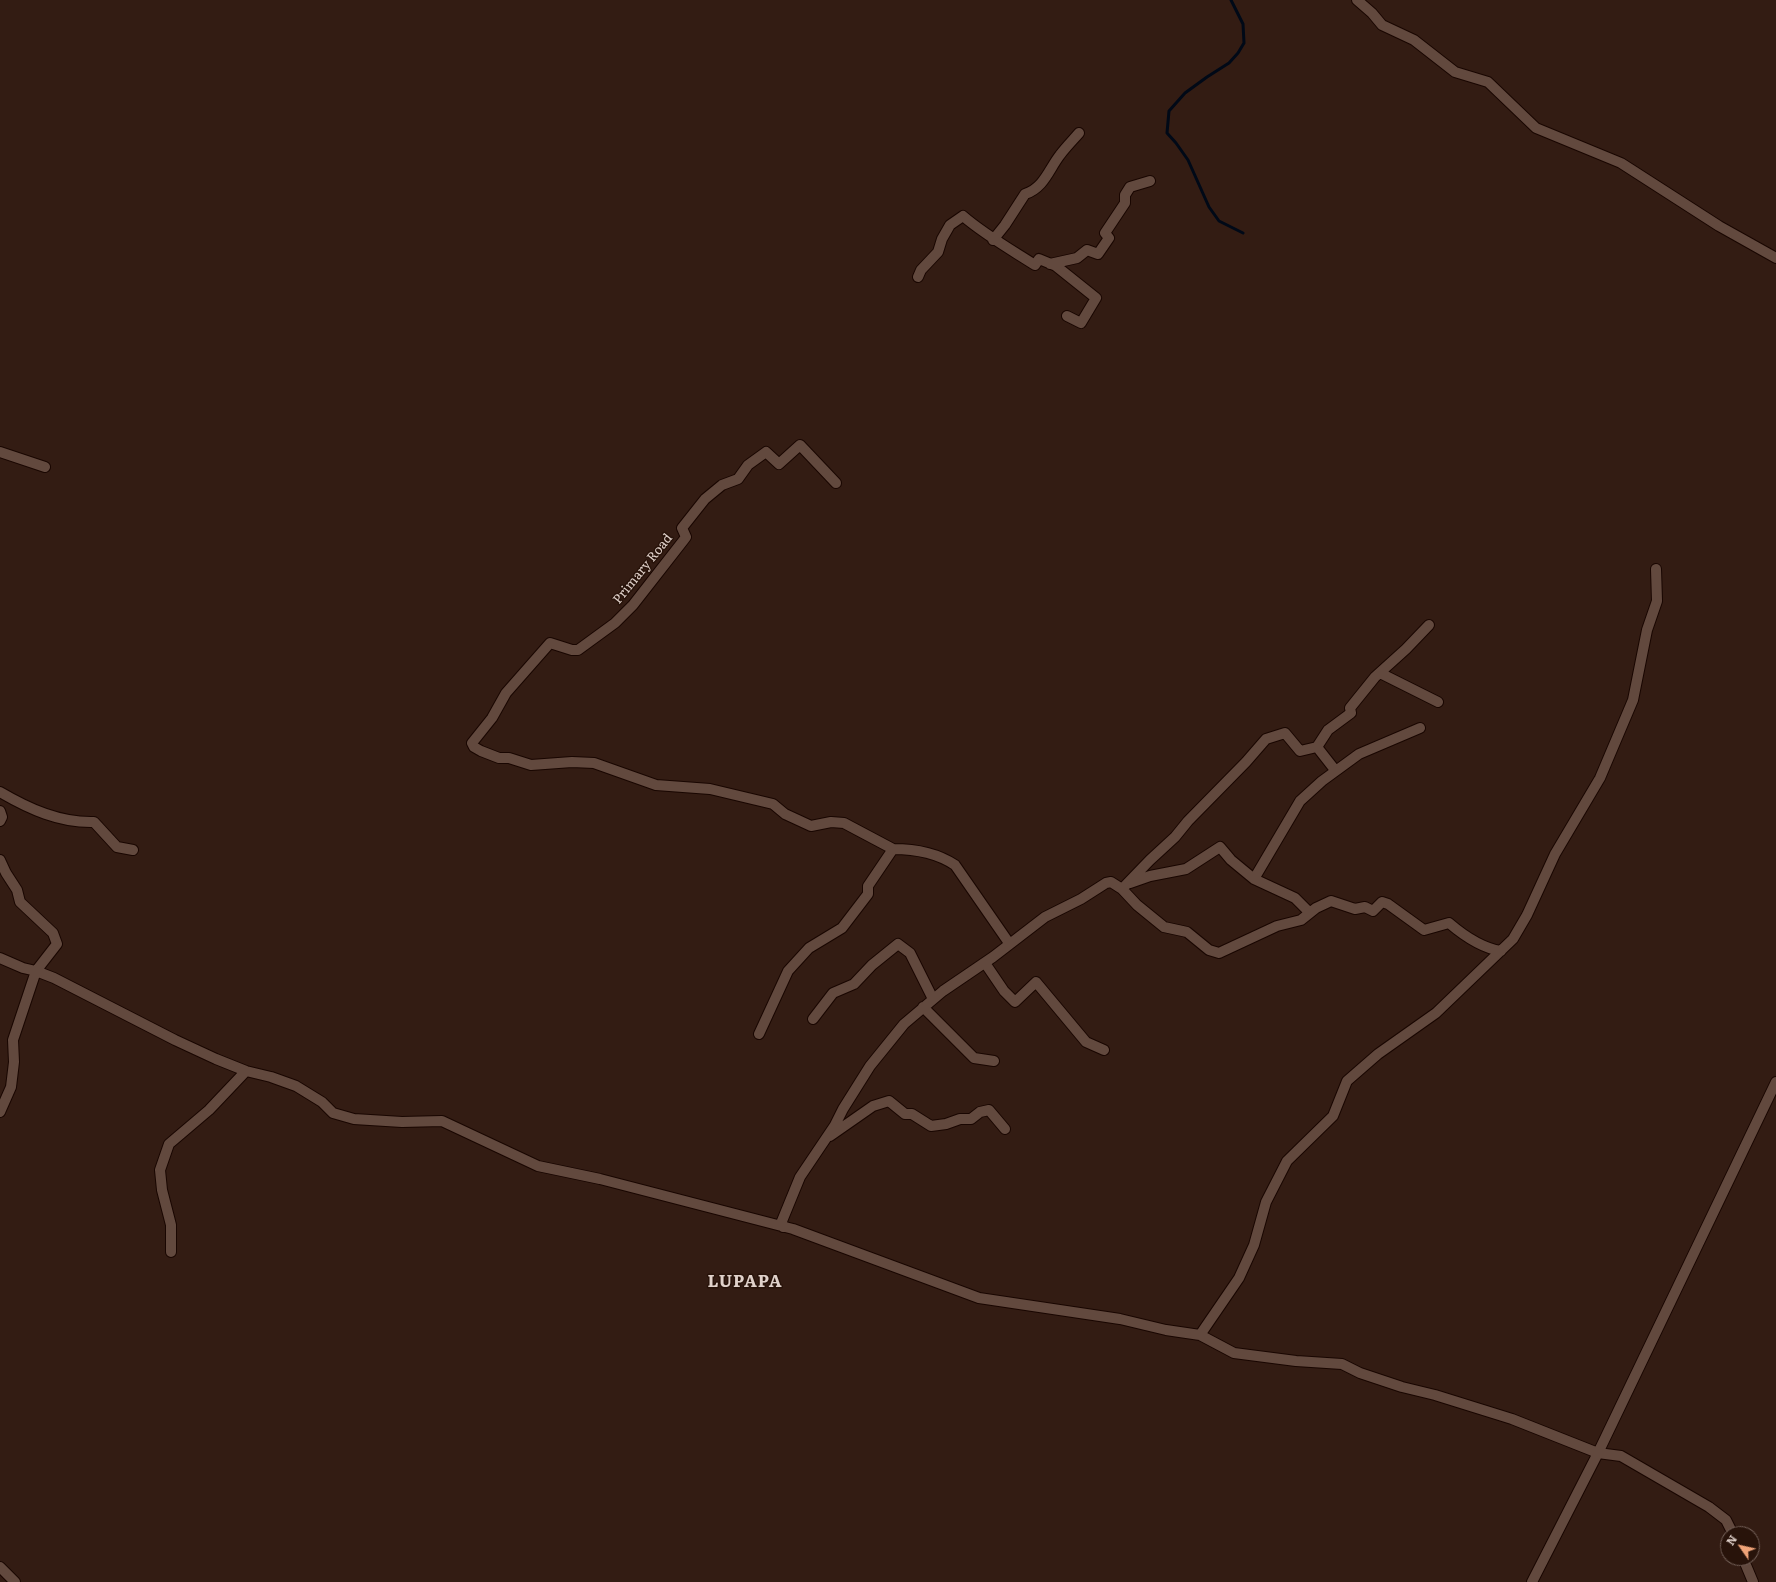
<!DOCTYPE html>
<style>
body{margin:0}
#map{position:relative;width:1776px;height:1582px;overflow:hidden;background:#331c13;font-family:Literata,serif}
canvas{display:block}
.north{position:absolute;left:1720px;top:1526px;width:40px;height:40px;box-sizing:border-box;background:#28130a;border:1px solid #725f57;border-radius:50%;rotate:304deg;font-size:11px;font-weight:700;line-height:16px;text-align:center;color:#e0d1ca}
.north::after{content:'';display:block;margin:auto;width:14px;height:18px;background:#efa378;clip-path:polygon(50% 0,100% 100%,50% 72%,0 100%)}
</style>
<div id="map">
<canvas width="1776" height="1582"></canvas>
<div class="north">N</div>
</div>
<script>
const c = document.querySelector('canvas').getContext('2d');
c.lineJoin = 'round';
function stroke(path, color, width, dash) {
  c.strokeStyle = color;
  c.lineWidth = width;
  c.lineCap = dash ? 'butt' : 'round';
  c.setLineDash(dash || []);
  c.stroke(path);
}
function write(font, color, halo, rows, align = 'center') {
  c.font = font + ' Literata,serif';
  c.lineWidth = 3;
  c.setLineDash([]);
  c.textBaseline = 'middle';
  c.strokeStyle = halo;
  c.fillStyle = color;
  for (const [text, x, y, turn = 0] of rows) {
    c.save();
    c.translate(x, y);
    c.rotate((+turn || 0) * Math.PI / 180);
    c.textAlign = isNaN(turn) ? turn : align;
    if (halo) c.strokeText(text, 0, 0);
    c.fillText(text, 0, 0);
    c.restore();
  }
}
const stream = new Path2D(`
 M1231,0L1243,24L1244,43L1238,53L1229,63L1207,77L1185,93L1169,111L1167,133L1176,143L1188,160L1209,207L1219,221L1243,233`);
const minor = new Path2D(`
 M1357,0L1372,13L1382,25L1414,40L1455,72L1488,82L1536,128L1621,163L1719,226L1776,258
 M993,240L1005,225L1025,194C1044,188 1049,169 1060,155C1066,147 1073,140 1079,133
 M1050,264L1077,258L1087,250L1098,254L1109,238L1105,233L1125,203V195L1130,187L1150,181
 M918,277L921,270L938,252L942,239L950,225L963,216C985,235 1010,249 1035,265L1039,259L1056,266L1096,298L1081,323L1067,316
 M0,452L45,467
 M836,483L800,445L779,464L766,452L748,465L738,479L722,485L705,499L682,528L686,537L683,541L633,605L615,623L578,650H572L550,643L506,693L492,718L472,743L474,747L481,751L499,758H509L531,765L572,762L594,763L656,785L710,789L773,804L785,814L811,826L831,822L844,823L893,849
 M1380,673L1438,702
 M1317,747L1328,730L1351,713L1350,708L1375,677L1406,649L1429,625
 M0,792C29,809 60,823 94,822L117,847L133,850
 M0,811L2,817L0,821
 M0,860L6,873L17,890L20,902L53,933L57,944L36,971L13,1040L14,1062L11,1087L0,1112
 M1254,879L1300,801L1322,781L1359,754L1420,728
 M1130,883L1150,876L1186,869L1220,847L1231,860L1254,879L1295,898L1310,913
 M1122,889L1150,860L1175,837L1188,821L1246,762L1266,739L1285,733L1300,751L1317,747L1335,770
 M0,958L23,968L36,971L54,978L175,1040L216,1059L246,1071L271,1077L296,1086L322,1102L333,1113L354,1119L402,1122L442,1121L538,1166L600,1179L793,1229L979,1298L1120,1319L1166,1330L1200,1335L1234,1353L1296,1361L1342,1364L1360,1373L1402,1387L1435,1395L1512,1419L1598,1453L1621,1456L1709,1507L1726,1520L1733,1534
 M985,963L1004,991L1015,1002L1036,982L1086,1042L1104,1050
 M923,1007L974,1058L994,1061
 M813,1019L833,993L854,984L872,965L898,944L910,953L933,999
 M759,1034L788,971L809,948L842,928L868,894V886L893,849C914,849 937,853 955,865L1009,943
 M830,1136L873,1106L889,1101L905,1114H912L931,1126L946,1124L960,1119H971L980,1112L989,1110L1005,1129
 M783,1227L782,1221L800,1177L835,1125L843,1109L870,1066L904,1024L943,991L993,957L1045,917L1081,899L1106,883L1111,882L1122,889L1137,905L1164,927L1187,932L1209,950L1219,953L1277,926L1301,920L1316,908L1331,901L1355,909L1365,907L1373,911L1382,902L1388,904L1424,930L1449,923C1463,935 1482,948 1501,951
 M171,1252V1225L162,1190L160,1170L169,1144L209,1110L246,1071
 M1200,1335L1239,1278L1254,1245L1266,1202L1287,1161L1333,1116L1347,1081L1378,1054L1436,1013L1513,939L1527,915L1555,854L1600,778L1633,700L1647,630L1657,601L1656,569
 M1743,1558L1753,1582
 M0,1567L15,1582
 M1532,1582L1598,1453L1776,1082`);
const streetNames = [
 ["Primary Road",643,569,-51]
];
const districtNames = [
 ["LUPAPA",745,1282]
];
stroke(stream, '#000917', 3);
stroke(minor, '#190601', 12);
stroke(minor, '#62493e', 10);
write('13px', '#e0d1ca', '#28130a', streetNames);
c.letterSpacing = '1px';
write('bold 17px', '#e0d1ca', '#28130a', districtNames);
c.letterSpacing = '0px';
</script>
